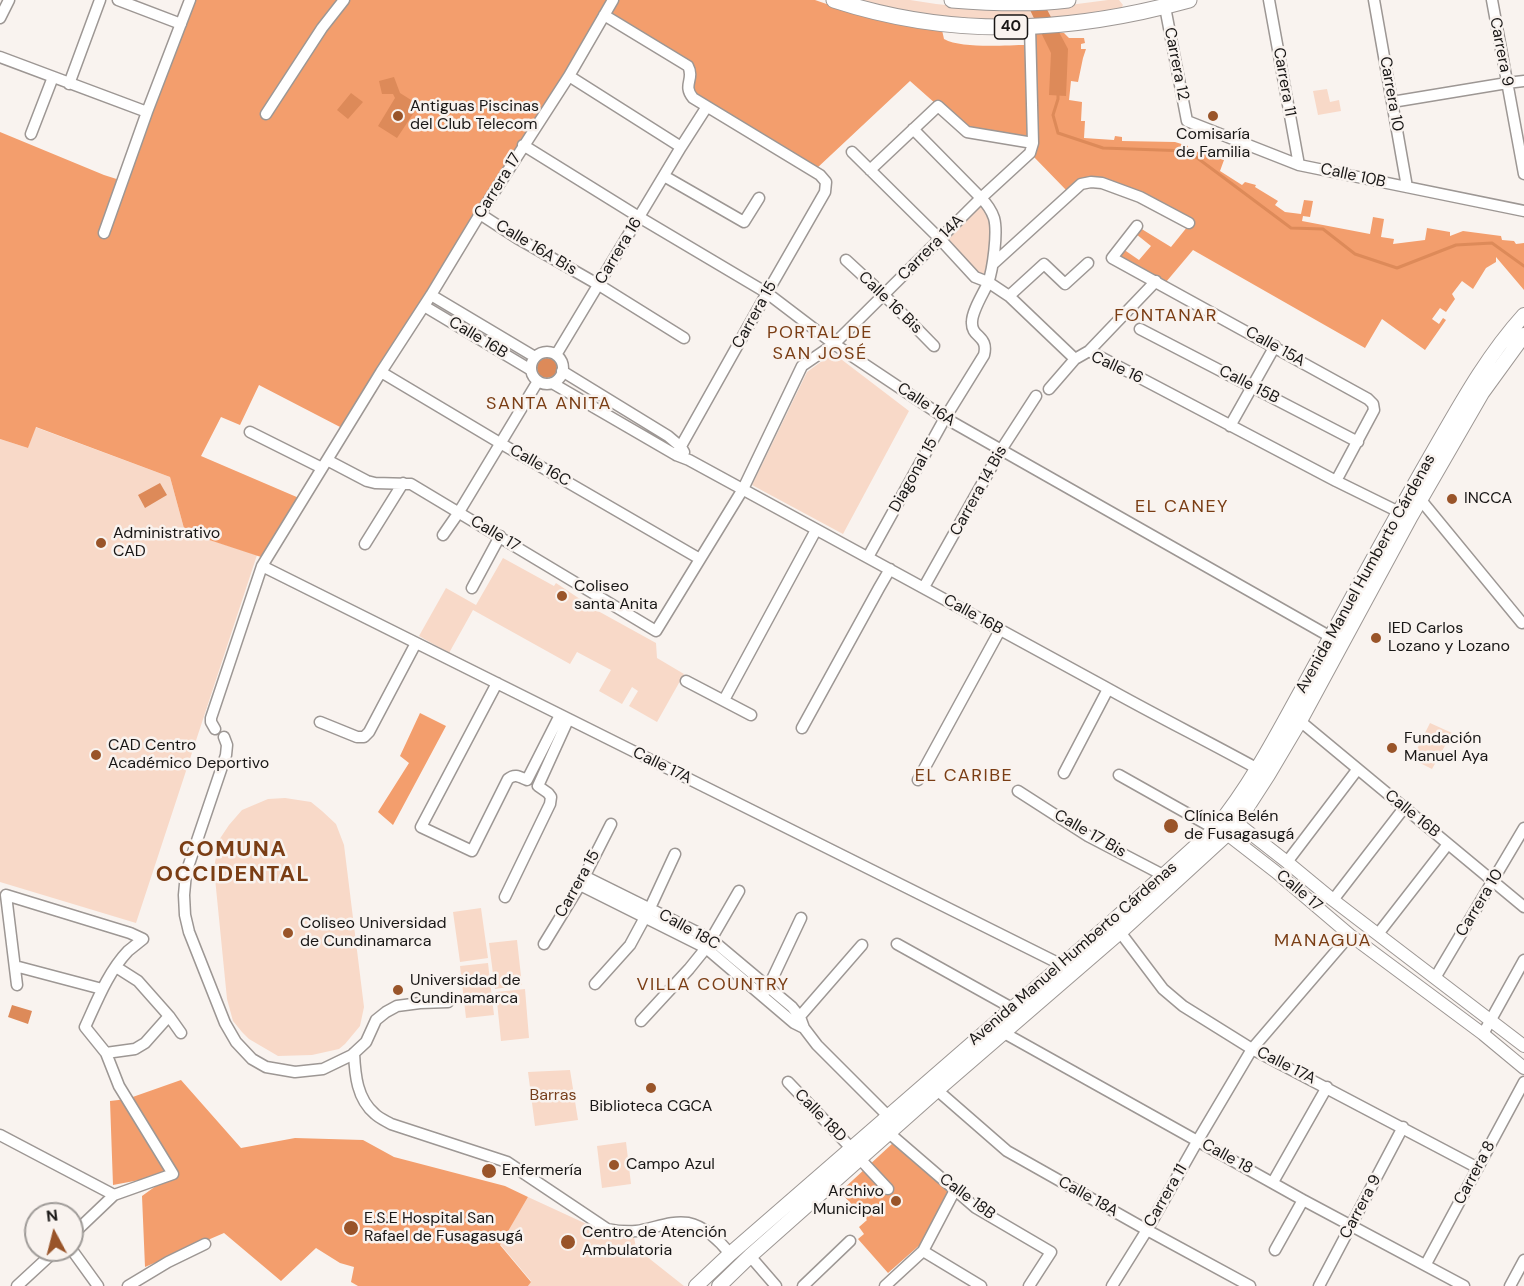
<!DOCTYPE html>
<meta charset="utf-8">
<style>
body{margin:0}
#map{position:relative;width:1524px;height:1286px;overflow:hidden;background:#f9f3ef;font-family:"DM Sans",sans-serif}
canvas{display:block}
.north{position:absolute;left:24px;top:1202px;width:60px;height:60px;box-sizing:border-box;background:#f9f3ef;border:2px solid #9f9b98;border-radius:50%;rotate:353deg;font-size:16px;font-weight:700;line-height:24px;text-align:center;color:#191716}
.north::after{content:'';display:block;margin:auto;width:21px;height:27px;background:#995429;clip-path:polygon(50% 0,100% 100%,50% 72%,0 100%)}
</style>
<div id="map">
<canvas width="1524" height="1286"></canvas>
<div class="north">N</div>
</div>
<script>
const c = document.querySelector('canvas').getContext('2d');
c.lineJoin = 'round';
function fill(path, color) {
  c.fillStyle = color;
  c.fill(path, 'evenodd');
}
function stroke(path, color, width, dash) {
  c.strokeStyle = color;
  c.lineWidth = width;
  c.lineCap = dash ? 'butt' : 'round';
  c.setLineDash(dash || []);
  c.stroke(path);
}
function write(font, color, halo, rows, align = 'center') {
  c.font = font + ' "DM Sans",sans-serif';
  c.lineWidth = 5;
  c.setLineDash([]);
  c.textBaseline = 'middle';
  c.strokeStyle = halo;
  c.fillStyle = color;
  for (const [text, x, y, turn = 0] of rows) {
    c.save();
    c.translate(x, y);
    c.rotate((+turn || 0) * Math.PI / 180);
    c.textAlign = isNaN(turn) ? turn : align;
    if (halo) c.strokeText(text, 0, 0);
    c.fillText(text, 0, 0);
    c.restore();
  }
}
const green = new Path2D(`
 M855,0H910L936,4L985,9H1029L1035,20L942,18Z
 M1108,0H1119L1123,5L1120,10L1052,19L1046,8Z
 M1327,89L1330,102L1339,100L1341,111L1318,115L1313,91Z
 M981,201L992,222L991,260L986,278L976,275L943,239Z
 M833,353L909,411L843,534L752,485L807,372Z
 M35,427L170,477L185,532L257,555L136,923L0,882V439L28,448Z
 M503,558L554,586L556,583L598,611L656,643L657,658L684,674L657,722L629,706L638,691L632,687L622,704L599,691L611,670L577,652L570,664L473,610L449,653L419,636L446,588L476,605Z
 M1430,723L1452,733L1432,769L1412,759Z
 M285,798L311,802L322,811L336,824L344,845L364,1007L360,1026L345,1044L339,1049L312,1055L278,1056L249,1039L242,1032L233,1021L227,999L214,868L219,840L229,825L242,810L268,799Z
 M481,908L488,958L460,962L453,912Z
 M517,940L522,985L495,989L489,943Z
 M488,963L494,1015L466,1018L460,966Z
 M525,989L529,1038L501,1041L496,992Z
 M570,1070L578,1120L535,1126L528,1072Z
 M626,1142L631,1184L602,1188L597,1146Z
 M528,1197L619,1239L634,1237L636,1248L684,1286H528L531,1281L500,1244Z`);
const forest = new Path2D(`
 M195,0H609L566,74L342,428L259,385L240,425L221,417L201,456L299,498L261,557L185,532L170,477L36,427L28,448L0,439V132L104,175L126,182Z
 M617,0H815L841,9L942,30L944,39C962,49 1005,45 1027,45L1029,138L969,128L936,104L910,81L816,169L696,96L692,90L695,77L609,14Z
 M1048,31L1064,33L1069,38H1084L1085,43L1081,44V49H1086L1083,58L1078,82L1071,81L1069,100L1082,102L1081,121H1085L1084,138L1114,140L1115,136L1122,137V141L1175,142L1188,146V149L1201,153L1202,151L1224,160L1220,171L1242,185L1245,182L1256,185L1255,187L1278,201L1275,205L1285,212L1301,214L1304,200L1313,201L1310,217L1303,216L1302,221L1370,234L1373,217L1384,219L1381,237L1394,239L1393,244L1425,240L1427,228L1450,232V236L1463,231L1501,236L1502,240L1514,241L1516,244L1524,243V290L1496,257V262L1486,268L1473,289L1462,281L1452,294L1455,299L1446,312L1440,308L1432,319L1439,324L1443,318L1446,320L1425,350L1382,319L1365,348L1193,250L1166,282L1118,257L1123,249L1139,260L1151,246L1136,234L1140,228L1171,247L1192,221L1104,180L1067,191L1033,156L1034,32Z
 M420,713L446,726L393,825L378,812L409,763L400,756Z
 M181,1080L241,1148L295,1138L363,1140L394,1157L505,1186L528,1197L500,1245L531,1282L528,1286H358L351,1282L354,1267L340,1263L316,1248L281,1281L224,1233L145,1267L142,1196L167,1178L166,1175L113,1185L110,1101L127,1099Z
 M893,1143L949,1192L922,1243L888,1273L858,1239L864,1234L859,1227L867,1220L840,1192Z`);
const water = new Path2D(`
 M1025,0H1042L1068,49L1066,96L1049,95L1051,53Z
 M394,77L400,93L419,105L397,138L378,126L395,98L393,94H382L379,81Z
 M351,93L363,102L348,119L337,110Z
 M537 368a10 10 0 1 1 20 0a10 10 0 1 1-20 0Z
 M160,483L167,495L145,508L138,495Z
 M12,1005L32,1011L28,1024L8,1017Z`);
const stream = new Path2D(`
 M1058,92V99L1053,115L1058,133L1103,148L1188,151L1291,228L1323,229L1355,254L1397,268L1456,245L1492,243L1524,266`);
const minor = new Path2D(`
 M118,0L181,24
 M1269,0L1299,165
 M1374,0L1407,187
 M1492,0L1524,174
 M1165,7L1187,121L1299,165L1524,211
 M604,15L688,66C695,79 682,85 693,98L820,175L826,182L825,192L767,293L676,455
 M0,18L9,0
 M0,57L147,112
 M569,76L681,147
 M69,84L100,0
 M1392,102L1507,83L1524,81
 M266,114L322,28L344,0
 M31,134L53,77
 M523,145L639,217L767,293L834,344L945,418L1336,640
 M852,152L940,239L975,277L988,282L1009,296L1075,359L1089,351L1336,481L1399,512
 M870,170L938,106L967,132L1033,143
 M664,176L744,222L759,198
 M480,214L517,238L599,285L684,338
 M1137,226L1112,258L1368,399L1373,404L1374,410L1336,481
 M104,233L147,112L190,0
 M846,260L884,295L934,346
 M993,264L1081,184L1091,182L1102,183L1140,197L1189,223
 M431,295L535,357
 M1009,296L1044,264L1065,284L1088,263
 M424,306L531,370
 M1140,329L1358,442
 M1089,351L1156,281
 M531 368a16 16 0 1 1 32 0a16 16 0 1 1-32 0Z
 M556,355L681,147L706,108
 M562,371L668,436L681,447L684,452
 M381,372L500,443L700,559
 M552,383L676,455L689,460C828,535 966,612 1105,687C1155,715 1207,741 1258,769
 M1049,389L1075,359
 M1230,426L1275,346
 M250,432L322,468
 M327,460L367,481L375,483L411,484L656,631L743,489L802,366L834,344L981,198L1030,153L1033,143L1030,27
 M1420,499L1522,623
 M443,535L459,512L538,381
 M365,544L403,483
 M868,557L945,418L984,355C989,335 971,338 972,322C972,311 983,294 988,283C993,269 998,232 994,218C991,209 987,204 981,198L913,129
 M262,566L1062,965
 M924,587L1001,450L1036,396
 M472,588L500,536
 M686,681L751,715
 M497,683L421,827L472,851L508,779C515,773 520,777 527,780L560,715
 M724,700L816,530
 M1300,721L1524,907
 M320,722L357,737H364L369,732L416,643
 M802,728L879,588L890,569
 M215,729L211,722V718L262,566L381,372L431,295L480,214L569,76L613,0
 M224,737L227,745L226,755L186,873L184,895L185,915L189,932L225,1023L236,1042L252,1059L266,1067L295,1072L323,1069L352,1055L366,1042L376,1020L386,1012L397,1006L420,1003L448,1002
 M1064,773L1108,689
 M1119,775L1215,829
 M918,780L1000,630
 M1018,791L1088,836L1163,875
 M1287,862L1357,770
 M584,876L711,939L792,1007L800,1017L804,1028L817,1045L888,1116
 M580,885L706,948L794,1023L804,1028
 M505,897L550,804L551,797L548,793L538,786L568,720
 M1333,900L1404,808
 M1120,932L1163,989L1183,1006L1252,1049L1478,1168
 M1378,934L1448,844
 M544,944L580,885L611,824
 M897,944L1012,1008
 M15,966L102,989
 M116,967L138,981L169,1016L181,1033
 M1435,978L1524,828
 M595,984L630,945L650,908L675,854
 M17,985L6,895L130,933L143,939C138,943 133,947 128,951C108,972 97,1001 85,1027L106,1053L119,1086L173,1174L114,1195L72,1235
 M767,990L801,918
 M641,1021L689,969L706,948L739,891
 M795,1022L862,945
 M997,1029L1303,1200L1464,1286
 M1483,1034L1524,960
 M106,1053L135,1049L145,1043L169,1016
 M354,1053C355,1075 357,1099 375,1114C379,1118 386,1121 391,1124L507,1162L607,1229C617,1231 626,1232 636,1231C653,1229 671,1220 688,1223C704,1226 720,1241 730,1254
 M788,1082L852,1149
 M937,1090L1007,1151L1147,1230L1250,1286
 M889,1133L976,1208L1051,1252L1029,1286
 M0,1135L114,1195
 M860,1159L888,1189
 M1273,1182L1327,1087
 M72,1250L98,1286
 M1275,1250L1303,1200
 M923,1251L981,1286
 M750,1256L776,1286
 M1426,1264L1524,1082
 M17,1286L56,1250
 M128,1286L168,1262L205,1244
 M803,1286L850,1241
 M885,1286L923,1251L955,1190
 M1112,1286L1147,1230L1198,1140L1252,1049L1350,935
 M1319,1286L1403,1127
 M1510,1286L1524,1260`);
const tertiary = new Path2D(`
 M1231,820L1237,823L1287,862L1333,900L1524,1046
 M1220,831L1227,834L1276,872L1350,935L1483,1034L1524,1068`);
const secondary = new Path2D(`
 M696,1286L730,1254L1112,922L1215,829C1247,790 1271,746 1295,702C1340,621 1383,539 1429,459C1458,409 1485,358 1524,315
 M719,1286L750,1256L937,1090L1120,932L1227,834L1237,823L1268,775L1300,721L1411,516L1482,393L1524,335`);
const primary = new Path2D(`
 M834,0C953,39 1070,33 1189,0
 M952,0C990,3 1029,5 1068,0`);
const markers = [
 [398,116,6,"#995429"],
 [1213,116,6,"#995429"],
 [1452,499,6,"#995429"],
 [101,543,6,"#995429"],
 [562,596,6,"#995429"],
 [1376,638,6,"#995429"],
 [1392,748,6,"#995429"],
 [96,755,6,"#995429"],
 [1171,826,8,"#995429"],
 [288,933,6,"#995429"],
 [398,990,6,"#995429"],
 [651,1088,6,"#995429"],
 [614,1165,6,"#995429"],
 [489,1171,8,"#995429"],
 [896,1201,6,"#995429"],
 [351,1228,8,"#995429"],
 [568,1242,8,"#995429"]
];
const shields = [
 [1011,27,33]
];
const shieldNames = [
 ["40",1011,27]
];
const streetNames = [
 ["Carrera 9",1501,52,79],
 ["Carrera 12",1176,64,79],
 ["Carrera 11",1284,82,80],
 ["Carrera 10",1391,94,80],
 ["Calle 10B",1353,176,12],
 ["Carrera 17",498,186,-58],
 ["Calle 16A Bis",536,248,31],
 ["Carrera 14A",931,248,-45],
 ["Carrera 16",619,251,-59],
 ["Calle 16 Bis",890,303,44],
 ["Carrera 15",755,315,-61],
 ["Calle 16B",478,338,31],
 ["Calle 15A",1275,347,29],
 ["Calle 16",1117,368,25],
 ["Calle 15B",1249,385,27],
 ["Calle 16A",926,405,33],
 ["Calle 16C",540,466,30],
 ["Diagonal 15",914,475,-61],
 ["Carrera 14 Bis",979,491,-61],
 ["Calle 17",495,534,31],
 ["Avenida Manuel Humberto Cárdenas",1366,574,-61],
 ["Calle 16B",973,615,29],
 ["Calle 17A",662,766,26],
 ["Calle 16B",1412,814,39],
 ["Calle 17 Bis",1090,834,30],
 ["Carrera 15",578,884,-61],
 ["Calle 17",1299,891,40],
 ["Carrera 10",1480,903,-59],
 ["Calle 18C",689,930,29],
 ["Avenida Manuel Humberto Cárdenas",1073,954,-41],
 ["Calle 17A",1286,1066,27],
 ["Calle 18D",820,1116,46],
 ["Calle 18",1227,1157,29],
 ["Carrera 8",1475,1173,-62],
 ["Carrera 11",1166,1196,-60],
 ["Calle 18B",967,1197,37],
 ["Calle 18A",1088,1197,29],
 ["Carrera 9",1361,1207,-62]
];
const poiNames = [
 ["Antiguas Piscinas",410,107],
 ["del Club Telecom",410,125],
 ["Comisaría",1213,135,"center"],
 ["de Familia",1213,153,"center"],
 ["INCCA",1464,499],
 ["Administrativo",113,534],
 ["CAD",113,552],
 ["Coliseo",574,587],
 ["santa Anita",574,605],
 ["IED Carlos",1388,629],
 ["Lozano y Lozano",1388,647],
 ["Fundación",1404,739],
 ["Manuel Aya",1404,757],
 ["CAD Centro",108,746],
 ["Académico Deportivo",108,764],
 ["Clínica Belén",1184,817],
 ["de Fusagasugá",1184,835],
 ["Coliseo Universidad",300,924],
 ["de Cundinamarca",300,942],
 ["Universidad de",410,981],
 ["Cundinamarca",410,999],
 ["Biblioteca CGCA",651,1107,"center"],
 ["Campo Azul",626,1165],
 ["Enfermería",502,1171],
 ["Archivo",884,1192,"right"],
 ["Municipal",884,1210,"right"],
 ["E.S.E Hospital San",364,1219],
 ["Rafael de Fusagasugá",364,1237],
 ["Centro de Atención",582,1233],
 ["Ambulatoria",582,1251]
];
const parkNames = [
 ["Barras",553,1096]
];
const neighbourhoodNames = [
 ["FONTANAR",1166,316],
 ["PORTAL DE",820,333],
 ["SAN JOSÉ",820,354],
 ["SANTA ANITA",549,404],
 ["EL CANEY",1182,507],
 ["EL CARIBE",964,776],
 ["MANAGUA",1323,941],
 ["VILLA COUNTRY",713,985]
];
const districtNames = [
 ["COMUNA",233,850],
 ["OCCIDENTAL",233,875]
];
fill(green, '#f8d9c8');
fill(forest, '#f39e6d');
fill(water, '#dd8a59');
stroke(stream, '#dd8a59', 3);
stroke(minor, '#9d9794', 13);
stroke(tertiary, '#9d9794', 14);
stroke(secondary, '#9d9794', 16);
stroke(primary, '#9d9794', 17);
stroke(minor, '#fff', 10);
stroke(tertiary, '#fff', 12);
stroke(secondary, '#fff', 14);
stroke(primary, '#fff', 15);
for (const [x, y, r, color] of markers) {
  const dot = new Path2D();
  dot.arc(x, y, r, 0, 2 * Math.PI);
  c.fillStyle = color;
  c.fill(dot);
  stroke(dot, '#f9f3ef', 2);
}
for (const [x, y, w] of shields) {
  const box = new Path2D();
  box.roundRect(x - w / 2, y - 12, w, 24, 4.5);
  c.fillStyle = '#f9f3ef';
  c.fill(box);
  stroke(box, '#191716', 1.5);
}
write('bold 15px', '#191716', null, shieldNames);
write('16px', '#191716', '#f9f3ef', streetNames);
write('16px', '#191716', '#f9f3ef', poiNames, 'left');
write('16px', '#763f1c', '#f9f3ef', parkNames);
c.letterSpacing = '1.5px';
write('18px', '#7a3d14', '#f9f3ef', neighbourhoodNames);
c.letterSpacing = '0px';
c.letterSpacing = '1.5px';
write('bold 22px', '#7a3d14', '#f9f3ef', districtNames);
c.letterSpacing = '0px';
</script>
